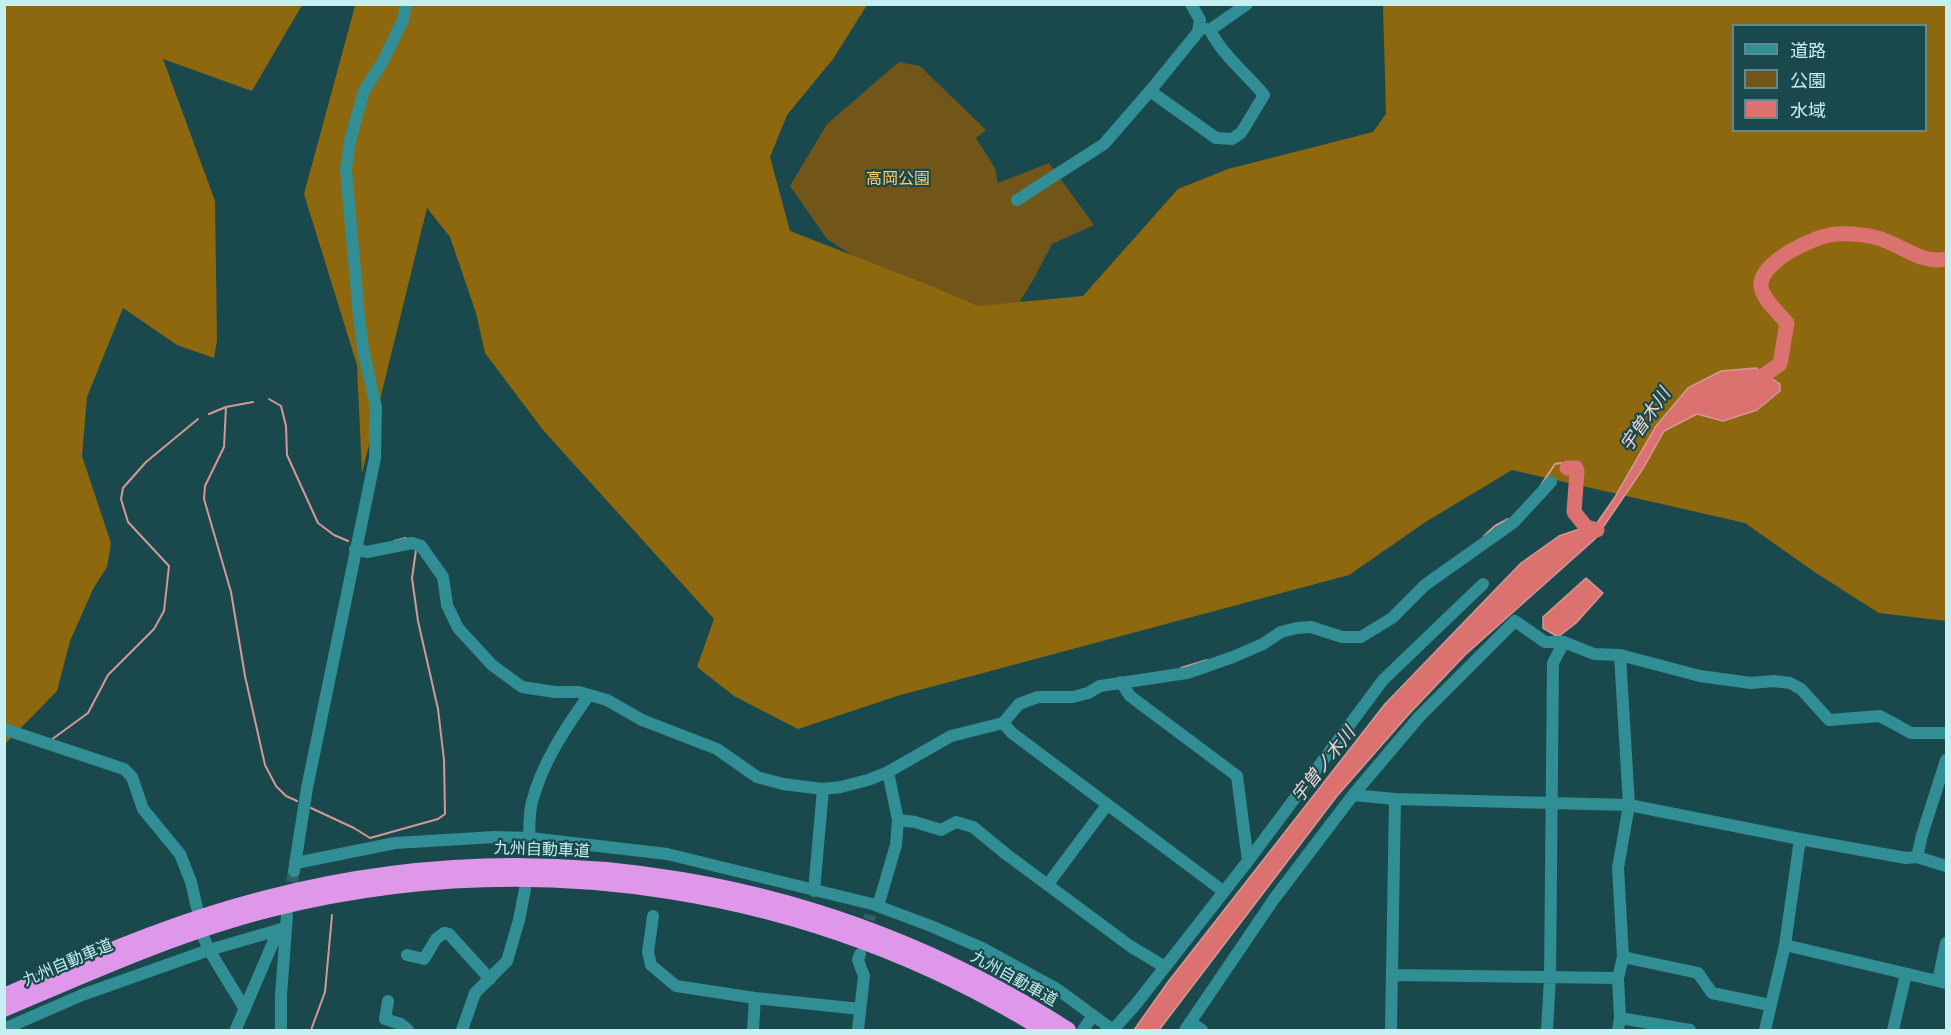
<!DOCTYPE html>
<meta charset="utf-8">
<style>
body{margin:0}
#map{position:relative;width:1951px;height:1035px;overflow:hidden;background:#19494d;font-family:"Open Sans","Noto Sans JP",sans-serif}
canvas{display:block}
.frame{position:absolute;inset:0;border:6px solid #c6eff2;pointer-events:none}
.legend{position:absolute;left:1732px;top:24px;width:195px;height:108px;box-sizing:border-box;background:#19494d;border:2px solid #5e8b8f;margin:0;padding:8px 10px;list-style:none;font-size:18px;color:#c6eff2}
.legend li{display:flex;align-items:center;gap:12px;height:30px}
.legend b{width:30px;border:2px solid #5e8b8f}
</style>
<div id="map">
<canvas width="1951" height="1035"></canvas>
<div class="frame"></div>
<ul class="legend">
<li><b style="height:8px;background:#318e95"></b>道路</li>
<li><b style="height:16px;background:#715519"></b>公園</li>
<li><b style="height:16px;background:#dc7270"></b>水域</li>
</ul>
</div>
<script>
const c = document.querySelector('canvas').getContext('2d');
c.lineJoin = 'round';
function fill(path, color) {
  c.fillStyle = color;
  c.fill(path, 'evenodd');
}
function stroke(path, color, width, dash) {
  c.strokeStyle = color;
  c.lineWidth = width;
  c.lineCap = dash ? 'butt' : 'round';
  c.setLineDash(dash || []);
  c.stroke(path);
}
function write(font, color, halo, rows, align = 'center') {
  c.font = font + ' "Open Sans","Noto Sans JP",sans-serif';
  c.lineWidth = 4.5;
  c.setLineDash([]);
  c.textBaseline = 'middle';
  c.strokeStyle = halo;
  c.fillStyle = color;
  for (const [text, x, y, turn = 0] of rows) {
    c.save();
    c.translate(x, y);
    c.rotate((+turn || 0) * Math.PI / 180);
    c.textAlign = isNaN(turn) ? turn : align;
    if (halo) c.strokeText(text, 0, 0);
    c.fillText(text, 0, 0);
    c.restore();
  }
}
const green = new Path2D(`
 M899,62L920,66L986,130L976,138L995,168L998,183L1049,163L1094,225L1052,244L1032,282L1004,327L1008,360H1064L1101,351L1126,347L1157,377L1146,445L1074,471L1037,469L1011,455L985,476L928,458L939,406L903,380L917,321L885,276L827,239L790,186L827,124Z`);
const forest = new Path2D(`
 M5,5H302L252,91L163,59L215,201L217,341L214,358L177,345L123,308L87,397L82,456L111,543L107,567L93,589L70,641L57,691L5,744Z
 M352,5H867L833,59L787,115L770,157L790,231L929,285L978,306L1083,296L1178,189L1228,169L1373,132L1386,114L1383,5H1946V621L1879,613L1816,573L1745,523L1512,470L1427,521L1349,575L897,696L798,729L734,696L697,667L714,619L543,430L485,353L476,313L450,237L427,208L362,473L357,365L304,194L355,6ZM1734,26H1926V130H1734Z`);
const water = new Path2D(`
 M1756,368L1780,384V391L1757,410L1723,421L1697,414L1664,431L1644,467L1595,539L1465,655L1409,714L1337,796L1159,1030H1134L1168,982L1385,704L1521,563L1559,536L1597,523L1615,497L1656,426L1688,388L1721,371Z
 M1586,578L1603,593L1576,623L1558,637L1543,628V617Z`);
const stream = new Path2D(`
 M269,399L281,406L286,426L287,455L318,523L334,535L348,541
 M226,407L224,447L205,486L204,499L231,592L245,676L265,765L276,786L286,796L297,801
 M209,414L226,407L253,402
 M1541,485L1555,464L1561,463L1567,468
 M1484,536L1495,526L1508,519
 M394,541L406,538
 M1181,668L1207,660
 M51,740L88,713L108,675L154,629L164,611L169,566L128,522L121,499L123,488L146,462L198,419
 M311,808L354,828L370,838L438,819L445,814L444,760L438,709L418,621L412,578L416,550
 M311,1030L325,992L332,915`);
const river = new Path2D(`
 M1747,378H1760L1780,364L1787,323C1779,313 1762,299 1761,286C1759,262 1816,235 1836,234C1851,233 1873,235 1886,241C1907,249 1924,264 1946,259
 M1567,468H1576L1577,471L1574,512L1586,527L1597,530`);
const minorTunnel = new Path2D(`
 M289,900L294,871
 M864,937L870,915`);
const minor = new Path2D(`
 M1203,28L1210,30L1247,4
 M1150,91L1216,138L1232,139L1241,133L1264,95C1246,73 1223,56 1210,30
 M1017,200L1104,144L1150,91L1198,32L1200,20L1191,4
 M355,549L367,552L412,543L421,546L443,577L447,605L458,628L492,665L522,687L555,692H579L607,700L642,720L717,749L757,777L783,784L823,789L841,787L868,780L888,772L951,736L1003,723L1019,704L1038,697H1073L1088,693L1100,686L1187,673L1233,657L1263,644L1281,632L1297,628L1311,627L1342,637H1361L1392,618L1425,585L1514,522L1551,482
 M1003,723L1012,733L1223,891
 M4,729L124,769L132,777L143,809L180,854L191,882L197,908
 M1946,760L1922,835L1917,857L1946,866
 M888,772L898,820L915,822L941,830L956,822L973,827L1006,854L1130,946L1165,967
 M1353,795L1395,799L1629,805L1800,839L1906,858L1917,857
 M529,848C530,833 528,816 532,802C542,763 566,727 589,695
 M1248,861L1383,680L1483,584
 M296,863L395,843L495,837L530,838L667,854L872,904L931,926L982,948L1057,989L1113,1030
 M294,871L307,788L375,458L376,407L363,349L359,316L346,169L350,141L364,91L383,61L403,20L406,4
 M1048,884L1107,805
 M814,891L823,789
 M878,906L896,845L898,820
 M653,916L648,952L651,965L676,986L755,998L860,1009
 M203,936L209,950L245,1009
 M1785,945L1946,983
 M407,955L424,959L436,939L444,933L449,934L490,979
 M1623,957L1698,973L1712,993L1770,1005
 M1392,975L1618,978
 M1938,981L1946,943
 M388,1001L385,1019L401,1024L408,1030
 M1620,1018L1690,1030
 M1190,1022L1202,1030
 M4,1029L82,995L209,950L285,928
 M237,1030L236,1029L278,931
 M281,1030V995L287,915
 M462,1030L475,993L507,961L519,920L525,889
 M753,1030L755,998
 M858,1030L864,976L858,960L860,954
 M1083,1030L1093,1015
 M1113,1030L1136,1004L1248,861L1237,776L1130,696L1121,682
 M1185,1030L1274,899L1353,795L1419,717L1515,621L1545,642H1564L1594,654L1620,655L1700,676L1751,683L1774,681L1790,683L1801,689L1829,720L1880,716L1911,733H1946
 M1391,1030L1395,799
 M1547,1030L1550,978L1553,663L1564,642
 M1618,1030L1620,1018L1618,978L1623,957L1618,868L1629,805L1620,655
 M1765,1030L1785,945L1800,839
 M1893,1030L1906,974`);
const highway = new Path2D(`
 M4,996C90,958 176,921 267,898C542,827 830,877 1068,1030
 M4,1009C91,972 179,932 271,909C535,843 812,887 1044,1030`);
const parkNames = [
 ["高岡公園",898,179]
];
const streetNames = [
 ["九州自動車道",542,850,2],
 ["九州自動車道",68,963,-23],
 ["九州自動車道",1014,979,29]
];
const waterNames = [
 ["宇曽木川",1646,420,-55],
 ["宇曽ノ木川",1324,765,-52]
];
fill(green, '#715519');
fill(forest, '#8e680e');
fill(water, '#dc7270');
stroke(water, '#d59897', 1.5);
stroke(stream, '#d59897', 2);
stroke(river, '#dc7270', 15);
stroke(minorTunnel, '#336266', 12, [12, 6]);
stroke(minor, '#318e95', 12);
stroke(highway, '#df97e9', 16);
write('16px', '#fecb67', '#19494d', parkNames);
write('16px', '#c6eff2', '#19494d', streetNames);
write('italic 18px', '#f2d5d3', '#19494d', waterNames);
</script>
